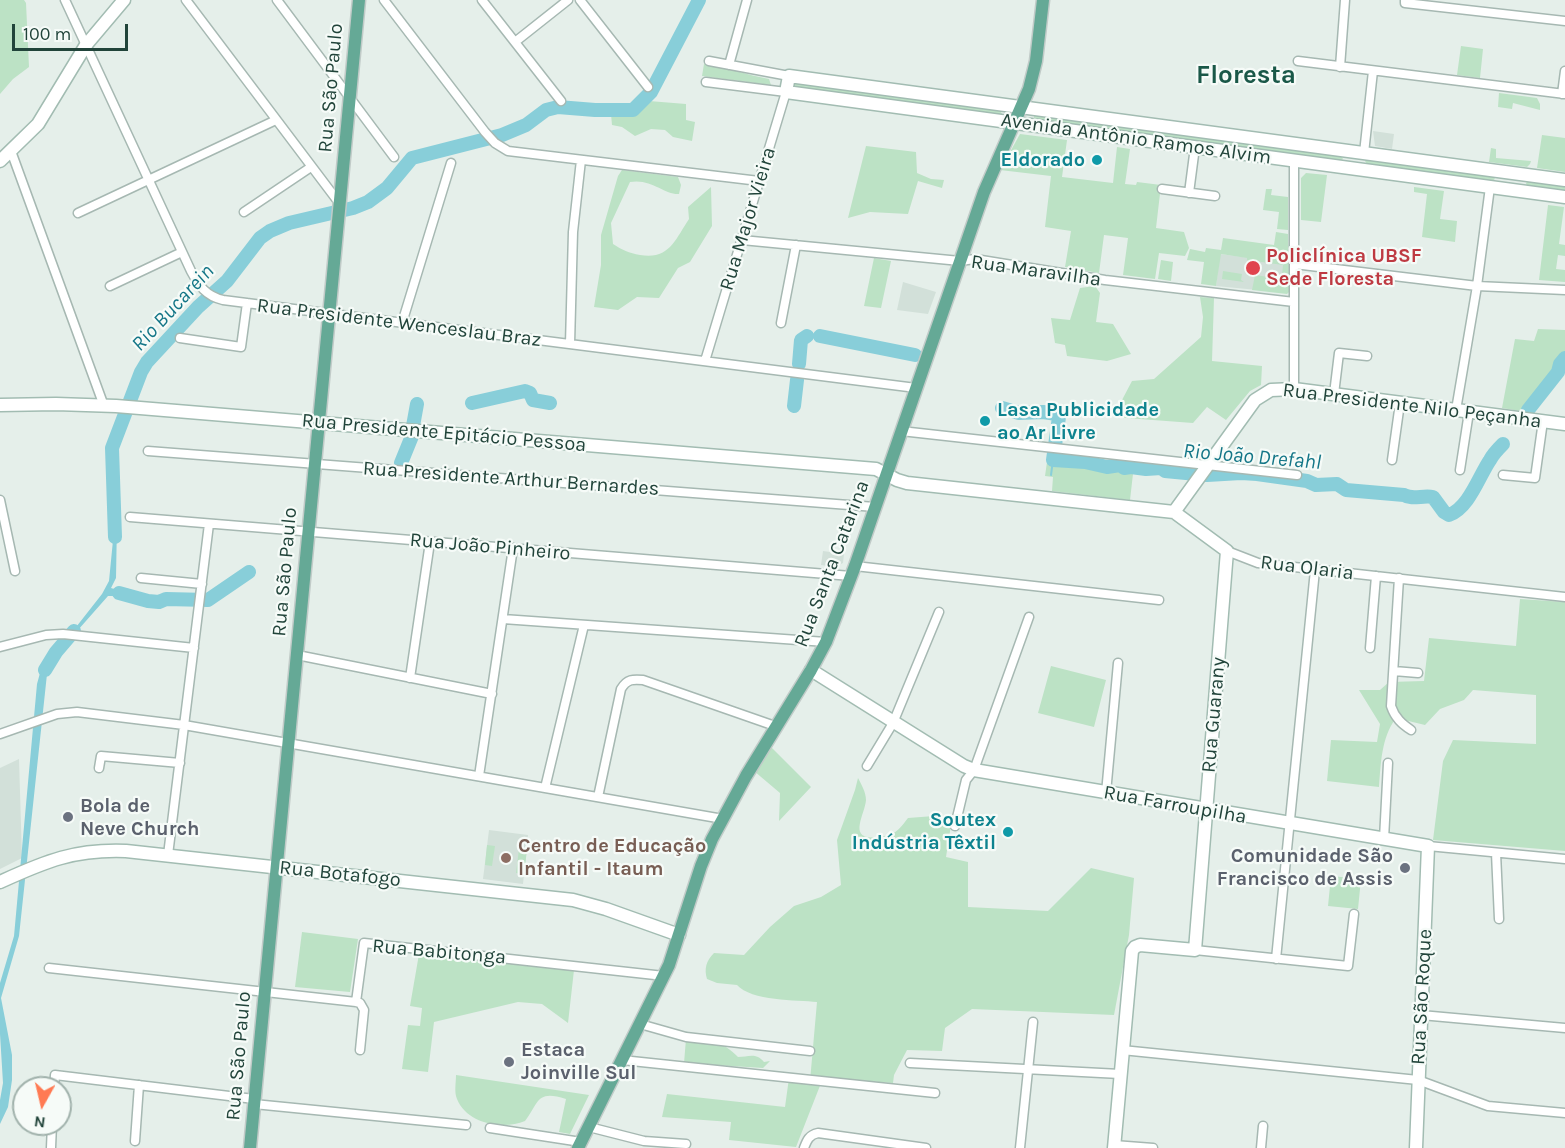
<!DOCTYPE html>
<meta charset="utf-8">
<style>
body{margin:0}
#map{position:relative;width:1565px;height:1148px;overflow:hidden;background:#e5efea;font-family:Karla,sans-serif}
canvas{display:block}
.north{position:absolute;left:12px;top:1076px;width:60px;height:60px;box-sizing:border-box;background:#f6fbf8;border:2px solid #a1b2ac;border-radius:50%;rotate:188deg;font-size:16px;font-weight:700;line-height:24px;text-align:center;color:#21443a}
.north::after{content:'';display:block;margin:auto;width:21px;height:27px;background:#ff7a53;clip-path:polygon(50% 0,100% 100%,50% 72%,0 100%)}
.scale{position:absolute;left:12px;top:24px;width:116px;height:27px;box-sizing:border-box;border:3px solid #21443a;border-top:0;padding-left:8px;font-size:18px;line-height:21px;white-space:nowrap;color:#21443a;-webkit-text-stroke:4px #f6fbf8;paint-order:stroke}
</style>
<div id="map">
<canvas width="1565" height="1148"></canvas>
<div class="north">N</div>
<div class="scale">100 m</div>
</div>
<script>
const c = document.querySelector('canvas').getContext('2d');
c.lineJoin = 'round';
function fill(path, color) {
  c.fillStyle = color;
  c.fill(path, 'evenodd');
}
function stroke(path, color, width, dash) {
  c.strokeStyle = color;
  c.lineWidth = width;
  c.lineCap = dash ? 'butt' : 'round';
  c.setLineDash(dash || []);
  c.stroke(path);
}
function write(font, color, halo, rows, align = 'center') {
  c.font = font + ' Karla,sans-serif';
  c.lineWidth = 4.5;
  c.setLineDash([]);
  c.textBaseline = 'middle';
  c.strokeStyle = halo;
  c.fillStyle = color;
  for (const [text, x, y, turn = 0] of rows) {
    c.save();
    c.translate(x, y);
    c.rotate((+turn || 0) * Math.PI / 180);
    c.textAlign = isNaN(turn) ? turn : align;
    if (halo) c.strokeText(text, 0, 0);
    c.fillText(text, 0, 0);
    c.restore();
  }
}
const built = new Path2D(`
 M1373,131L1394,134L1392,149L1375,146Z
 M1220,254L1289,263L1288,293L1216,286Z
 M903,282L936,292L928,314L897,310Z
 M823,551L844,554L843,563L836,567L821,565Z
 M19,759L22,858L0,869V768Z
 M489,830L528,835L523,884L483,879Z`);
const green = new Path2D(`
 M0,0H24L26,3L29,67L13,79L0,94Z
 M1461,46L1483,49L1480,78L1457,75Z
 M704,64C726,67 747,75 769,79L771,85L702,76Z
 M796,83L1000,110L1002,114L1001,115L794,88V84Z
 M1499,93L1537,98L1540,104V110L1513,103L1512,109L1498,107Z
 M649,101L686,104V120L695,122L692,141L673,137L665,130L651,129L635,136L622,127L612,125L611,114H638Z
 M1037,115L1341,156L1343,159L1340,161L1034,120V116Z
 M1020,134L1067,140L1062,177L1113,183L1117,147L1130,149L1125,184L1136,185L1137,182L1161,185L1156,228L1184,232L1189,248L1185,256L1159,253L1155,279L1123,275L1128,238L1104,235L1099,273L1065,267L1071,231L1045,227L1051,176L1000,170Z
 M1542,135L1565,138V172L1537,168Z
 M866,146L916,152L917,173L931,179L944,180L942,188L918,181L908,214L870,212L848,218Z
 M1491,148L1496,149V158L1531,161L1530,164L1527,167L1489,162Z
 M1368,159L1493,176L1495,179L1492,181L1367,164L1365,161Z
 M622,170L678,177L681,185L679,194C665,195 651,178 630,182L611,223L613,244C622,250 629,253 640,255C669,260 675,240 689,219L688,207L711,187L712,226L690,262L678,268L659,298L637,297L618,310L594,307L601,265V235L618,176Z
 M1306,173L1327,175L1321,222L1301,220V178Z
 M1527,181L1565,186V191L1528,186L1526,184Z
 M1414,187L1444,191L1440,219L1457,221L1455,242L1422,237L1427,194L1414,192Z
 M1266,189H1272L1271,195L1288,197V230L1277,229L1279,212L1263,210Z
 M1548,205L1564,207L1559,244L1565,245V256L1558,255L1556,269L1565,270V282L1539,280Z
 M1276,232L1288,234L1289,292L1287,294L1252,290L1255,275L1268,277V283L1281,285L1283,265L1247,260V258L1221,254L1216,286L1201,284L1204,262L1187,260L1190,249L1205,252L1206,248L1221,250L1223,238L1274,245Z
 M874,258L891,261L881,308L864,306Z
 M1161,260L1173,262L1171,281L1158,279Z
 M1223,271L1242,274L1241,280L1244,282L1222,279Z
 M1095,286L1100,293L1096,322L1113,324L1131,354L1107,361L1067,356L1065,345L1055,343L1051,318L1070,320L1080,288Z
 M1200,297L1214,298L1212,361L1262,366L1261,385L1250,391L1226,420L1207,407L1193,423L1113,417L1132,381L1154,379L1201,337L1203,317Z
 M1538,329L1565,330V369L1532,413L1502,408L1515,339L1534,341Z
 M1048,455L1134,465L1130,500L1052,491L1053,477L1045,476Z
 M1520,599L1565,602V851L1433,840L1443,761L1453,740L1536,744V695L1473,690L1464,700L1440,709L1425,725L1396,718C1381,738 1381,764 1379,787L1327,781L1331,740L1377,742L1380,724L1359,690H1380L1389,682L1424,681L1429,638L1516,646Z
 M1051,666L1106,680L1094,727L1038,713Z
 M769,745L811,787L779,821L780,793L754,771Z
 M858,778C861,784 866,792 866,800C865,815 846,841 878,837C895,835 898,831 908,818L947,815L951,825L946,857L968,862V907L1048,911L1091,868L1134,878L1129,935L1114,1015L972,1009L945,1028L942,1051L907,1050L894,1075L893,1083L823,1078L796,1147L729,1140L731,1122L662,1117L667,1094L785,1107L789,1078L810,1081L817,1002C797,1000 751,1001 737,985L717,983L707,979C704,969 706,961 714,953L744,955L770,927L794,906L821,897L841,885L837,840L855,790Z
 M487,845L495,846L492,866L485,865Z
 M519,849L527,850L524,874L516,873Z
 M1331,876L1361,879L1358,909L1328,906Z
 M302,932L358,939L350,992L295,987Z
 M419,954L574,970L568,1023L542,1004L518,1002L434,1022L428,1072L402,1069L408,1025L420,1026L422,1008L410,1006Z
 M686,1039C709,1041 722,1040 738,1057C748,1057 756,1052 764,1062L770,1061L763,1068L684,1063Z
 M456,1075L589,1095L570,1134L559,1132L566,1099C536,1089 539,1103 525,1121C503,1130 467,1124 457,1099C454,1092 456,1083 456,1075Z`);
const water = new Path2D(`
 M115,520L117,522L116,578L111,588L136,596H108L63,647L47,674L19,936L1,998L12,1055V1080L8,1107L0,1124V1100L3,1083L0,1034V983L14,936L37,684L40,673L102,594L109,581Z`);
const stream = new Path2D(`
 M1051,475L1053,460`);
const river = new Path2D(`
 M820,336L915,355
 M799,364L801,340L807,336
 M472,403L525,391L530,393L533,400L550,403
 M794,406L797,380
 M1002,408L1019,413L1043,412L1057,414L1059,417L1053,460L1085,462L1107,467L1120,465L1124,468L1131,467L1146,469L1161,468L1165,471L1207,475L1241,473L1257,474L1307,481L1316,485L1337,484L1346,490L1404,495C1412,500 1423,495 1433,497L1444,512L1449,515C1469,508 1479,476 1490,460C1493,454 1498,449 1503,444
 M1528,410L1558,372L1560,364L1565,358
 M413,426L417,404
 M401,463L412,436
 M115,537L112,448L141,372L147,362L198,307L227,281L260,238L270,231L289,223L353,208L368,202L387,188L412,158L502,135L526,125L546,110L558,107L595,110H633L651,92L699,0
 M119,593L148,601L159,602L166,599L208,600L249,572
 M45,670L56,652L74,631`);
const street = new Path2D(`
 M65,0L191,271C199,286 206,296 223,300L916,388
 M186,0L340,204
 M277,0L394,157
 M384,0L485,132L495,143L508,151L759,181
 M482,0L561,101
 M580,0L648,87
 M1405,0V3L1565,21
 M515,42L568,0
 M709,61L789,76
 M1298,61L1565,94
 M729,65L747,0
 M1340,67L1345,0
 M1562,94L1565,71
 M11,151L104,406
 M1364,153L1373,71
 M1294,161V389
 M1162,189L1215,196
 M1189,193L1195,147
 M244,212L311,167
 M78,213L276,120
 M742,240L960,261L975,259L1105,280L1294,302
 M1294,264L1477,286L1565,290
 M110,286L182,252
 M402,323L451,163
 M781,323L796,245
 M180,338L241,347L247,303
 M570,344L573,232L581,160
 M705,361L786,92L706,82
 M1334,394L1339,353L1367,356
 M1456,410L1477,286L1490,187
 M901,431L1297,475
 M148,451L875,507
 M1392,460L1400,403
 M1460,470L1469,412
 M1503,475L1535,478L1543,421
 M0,500L15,571
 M130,517L851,576
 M1227,551L1258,563L1565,597
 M855,566L1159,600
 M141,578L202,584
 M1399,578L1391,706C1395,718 1402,724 1411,730
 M503,619L826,642
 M0,647L46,635L63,634L194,648
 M1370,648L1376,576
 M297,655L492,694
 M1394,671L1418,673
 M410,678L430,542
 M0,734L57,714L77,712L184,725L723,819
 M867,766L893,723L939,612
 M99,768L101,756L180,763
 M479,776L513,548
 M545,788L584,625
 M1106,793L1118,663
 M598,797L621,689C627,679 633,679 643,680L775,726
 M955,826L966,780L974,770L1029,617
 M1384,839L1388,763
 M1428,846L1565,859
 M1496,853L1499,919
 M168,855L209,524
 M1195,950L1348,966L1354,914
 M1276,959L1315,570
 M49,968L356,1002L364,943L664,976
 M356,1002L360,1003L364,1010L360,1050
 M1421,1015L1565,1028
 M640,1024L686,1037L810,1051
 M1122,1050L1418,1080L1488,1106L1565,1113
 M622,1060L935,1093
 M910,1063L1120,1074
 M54,1088L55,1075L254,1099
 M254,1104L466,1125
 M589,1127L644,1141L686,1144
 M490,1128L581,1142
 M135,1141L139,1085
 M1114,1145L1153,1148
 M51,1148L52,1124
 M804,1148C807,1140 809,1135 818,1133L926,1148
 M1020,1148L1033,1022
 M1261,1148L1263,1126`);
const secondary = new Path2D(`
 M0,161L38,124L86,45L124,0
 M1565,180L789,76L786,92L1565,197
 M0,405L56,404L116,406L876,469L897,480L907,483L1174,512L1227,551L1195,950L1140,945L1135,947L1132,951L1114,1148
 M1174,512L1255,400L1271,390L1294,389L1565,424
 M811,670L964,766L974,770L1428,846L1416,1148
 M0,882C46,861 75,849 126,851L573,900L606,909L679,935`);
const primary = new Path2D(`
 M250,1148L359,0
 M578,1148L669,965L701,866L712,839L746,776L811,670L826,642L855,566L984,192L1029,89L1036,61L1043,0`);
const markers = [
 [1097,160,6,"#0f9aa8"],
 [1253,268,8,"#e0444e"],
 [985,421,6,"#0f9aa8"],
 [68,817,6,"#6b7280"],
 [1008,832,6,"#0f9aa8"],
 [506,858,6,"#8d6e63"],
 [1405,868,6,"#6b7280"],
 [509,1062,6,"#6b7280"]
];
const streetNames = [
 ["Rua São Paulo",331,88,-85],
 ["Avenida Antônio Ramos Alvim",1136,139,8],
 ["Rua Major Vieira",748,219,-73],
 ["Rua Maravilha",1036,271,8],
 ["Rua Presidente Wenceslau Braz",399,323,7],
 ["Rua Presidente Nilo Peçanha",1412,406,7],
 ["Rua Presidente Epitácio Pessoa",444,433,5],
 ["Rua Presidente Arthur Bernardes",511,479,4],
 ["Rua João Pinheiro",490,547,5],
 ["Rua Santa Catarina",832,564,-69],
 ["Rua Olaria",1307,568,7],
 ["Rua São Paulo",285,572,-85],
 ["Rua Guarany",1214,715,-85],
 ["Rua Farroupilha",1175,805,10],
 ["Rua Botafogo",340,874,6],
 ["Rua Babitonga",439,952,5],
 ["Rua São Roque",1422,997,-87],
 ["Rua São Paulo",239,1056,-85]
];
const cultureNames = [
 ["Eldorado",1085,160],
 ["Lasa Publicidade",997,410,"left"],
 ["ao Ar Livre",997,433,"left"],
 ["Soutex",996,820],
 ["Indústria Têxtil",996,843]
];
const healthNames = [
 ["Policlínica UBSF",1266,256],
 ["Sede Floresta",1266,279]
];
const worshipNames = [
 ["Bola de",80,806],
 ["Neve Church",80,829],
 ["Comunidade São",1393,856,"right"],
 ["Francisco de Assis",1393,879,"right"],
 ["Estaca",521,1050],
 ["Joinville Sul",521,1073]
];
const educationNames = [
 ["Centro de Educação",518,846],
 ["Infantil - Itaum",518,869]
];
const waterNames = [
 ["Rio Bucarein",173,308,-47],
 ["Rio João Drefahl",1252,457,5]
];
const districtNames = [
 ["Floresta",1246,76]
];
fill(built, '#d2e0d9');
fill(green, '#bce2c5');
fill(water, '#88ced9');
stroke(stream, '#88ced9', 2);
stroke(river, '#88ced9', 14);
stroke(street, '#a6b8b2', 11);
stroke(secondary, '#a2bcb2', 15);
stroke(primary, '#c1cbc8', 15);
stroke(street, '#fff', 8);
stroke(secondary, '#fff', 12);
stroke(primary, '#65a996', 12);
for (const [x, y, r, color] of markers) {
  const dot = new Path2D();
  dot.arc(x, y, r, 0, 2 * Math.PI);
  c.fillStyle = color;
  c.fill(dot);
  stroke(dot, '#f6fbf8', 2);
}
write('20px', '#21443a', '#f6fbf8', streetNames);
write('bold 20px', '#0d838f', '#f6fbf8', cultureNames, 'right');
write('bold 20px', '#be3a42', '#f6fbf8', healthNames, 'left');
write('bold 20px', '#5b616d', '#f6fbf8', worshipNames, 'left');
write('bold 20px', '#785e54', '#f6fbf8', educationNames, 'left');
write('italic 21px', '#147687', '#f6fbf8', waterNames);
write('bold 26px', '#1a5848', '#f6fbf8', districtNames);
</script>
